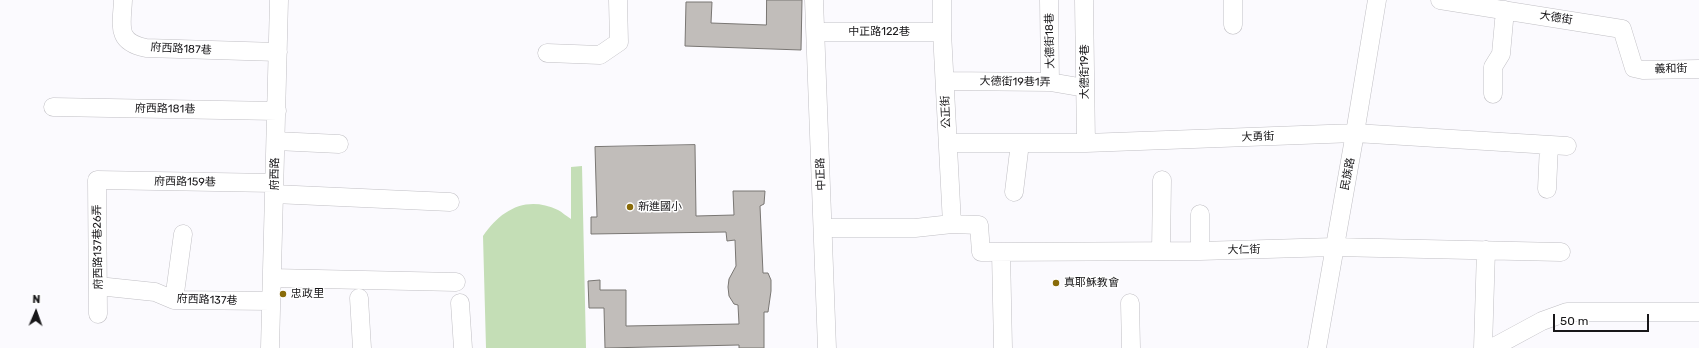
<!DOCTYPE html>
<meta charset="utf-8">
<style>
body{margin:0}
#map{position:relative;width:1699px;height:348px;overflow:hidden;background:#fbfafe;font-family:Rubik,sans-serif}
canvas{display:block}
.north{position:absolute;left:16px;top:292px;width:40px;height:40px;-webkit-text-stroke:3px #fff;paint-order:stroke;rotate:2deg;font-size:11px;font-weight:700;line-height:16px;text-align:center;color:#181719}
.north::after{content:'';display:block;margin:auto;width:14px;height:18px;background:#181719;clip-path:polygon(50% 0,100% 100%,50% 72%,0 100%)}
.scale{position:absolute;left:1553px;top:314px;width:96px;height:18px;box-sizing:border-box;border:2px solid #181719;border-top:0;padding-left:5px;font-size:12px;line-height:14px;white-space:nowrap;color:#181719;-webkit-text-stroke:3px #fff;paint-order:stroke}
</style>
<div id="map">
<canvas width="1699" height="348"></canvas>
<div class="north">N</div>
<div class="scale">50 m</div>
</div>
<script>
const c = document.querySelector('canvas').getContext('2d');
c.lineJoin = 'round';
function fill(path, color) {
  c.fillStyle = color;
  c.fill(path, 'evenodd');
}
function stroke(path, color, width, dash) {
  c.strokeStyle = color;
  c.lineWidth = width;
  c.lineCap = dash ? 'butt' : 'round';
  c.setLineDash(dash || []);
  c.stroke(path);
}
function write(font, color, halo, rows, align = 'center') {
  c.font = font + ' Rubik,"Noto Sans TC",sans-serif';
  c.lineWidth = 3;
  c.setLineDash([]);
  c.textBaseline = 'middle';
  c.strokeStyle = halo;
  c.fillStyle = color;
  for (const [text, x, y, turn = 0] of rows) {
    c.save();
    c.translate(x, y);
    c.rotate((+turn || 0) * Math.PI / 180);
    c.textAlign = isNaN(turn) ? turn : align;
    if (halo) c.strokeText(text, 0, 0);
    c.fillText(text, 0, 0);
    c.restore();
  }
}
const green = new Path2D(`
 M582,166L586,348H486L483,236C501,210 526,195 558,210C562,212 566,216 571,219V167Z`);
const building = new Path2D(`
 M767,0H802L801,50L685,46L686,2H712L711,23L766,25Z
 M695,145L696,216L734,215L733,191H765L764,204L760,206L763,273H768L771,280V291L768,312H764V348H739V345L605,348L604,308H589L588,281L600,280V290H626V326L739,324L738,305L734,304L729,296L728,287L729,279L736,266L735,240L727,241L726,232L591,234V217H597L595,147Z`);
const minor = new Path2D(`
 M123,0C122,25 115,42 146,48L278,52
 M814,0L827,348
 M942,0V32L952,224
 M1049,0L1050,82
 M1084,0L1086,143
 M1440,0L1622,29L1634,68L1643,70L1699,69
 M1233,25V0
 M816,32H942
 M547,53L600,55L619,42L618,0
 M945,81L1050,82L1085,88
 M1493,94V67L1501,54L1505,10
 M53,107L277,111
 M276,141L339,144
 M948,143H1086L1355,133L1567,146
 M1547,189L1549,145
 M1014,192L1020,143
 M274,194L450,202
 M1200,214V251
 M823,228H915L952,224L979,225L981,252L1200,251L1334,247L1561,252
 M1161,251L1162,180
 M1001,252L1003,348
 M272,278L456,282
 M98,286L155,292L174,300L271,301
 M359,298L362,348
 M174,300L183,234
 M460,303L463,348
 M1130,303L1131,348
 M98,314L97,180L274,183
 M270,348L279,0
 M1317,348L1355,133L1377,0
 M1483,348L1486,250
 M1492,348L1542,321L1567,312H1699`);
const markers = [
 [630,207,4,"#896b09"],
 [1056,283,4,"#896b09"],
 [283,294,4,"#896b09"]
];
const streetNames = [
 ["大德街",1556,18,9],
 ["中正路122巷",879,32],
 ["大德街18巷",1050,41,-91],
 ["府西路187巷",181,49,3],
 ["義和街",1671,69,-1],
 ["大德街19巷",1085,72,-90],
 ["大德街19巷1弄",1015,82,1],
 ["府西路181巷",165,109,1],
 ["公正街",946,112,-93],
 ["大勇街",1258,137,-2],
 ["府西路",275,174,-89],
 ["中正路",821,174,-92],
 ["民族路",1348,174,-79],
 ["府西路159巷",185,182,1],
 ["府西路137巷26弄",98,247,-91],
 ["大仁街",1244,250,-1],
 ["府西路137巷",207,300,2]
];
const poiNames = [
 ["新進國小",638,207],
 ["真耶穌教會",1064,283],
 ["忠政里",291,294]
];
fill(green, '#c4deb6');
fill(building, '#c1bdba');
stroke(building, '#797673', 1);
stroke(minor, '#c0bfc4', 19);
stroke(minor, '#fff', 18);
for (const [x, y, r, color] of markers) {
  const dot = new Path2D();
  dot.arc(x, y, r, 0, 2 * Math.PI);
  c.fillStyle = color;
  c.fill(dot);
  stroke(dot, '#fff', 1.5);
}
write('11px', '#181719', '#fff', streetNames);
write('11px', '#181719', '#fff', poiNames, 'left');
</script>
